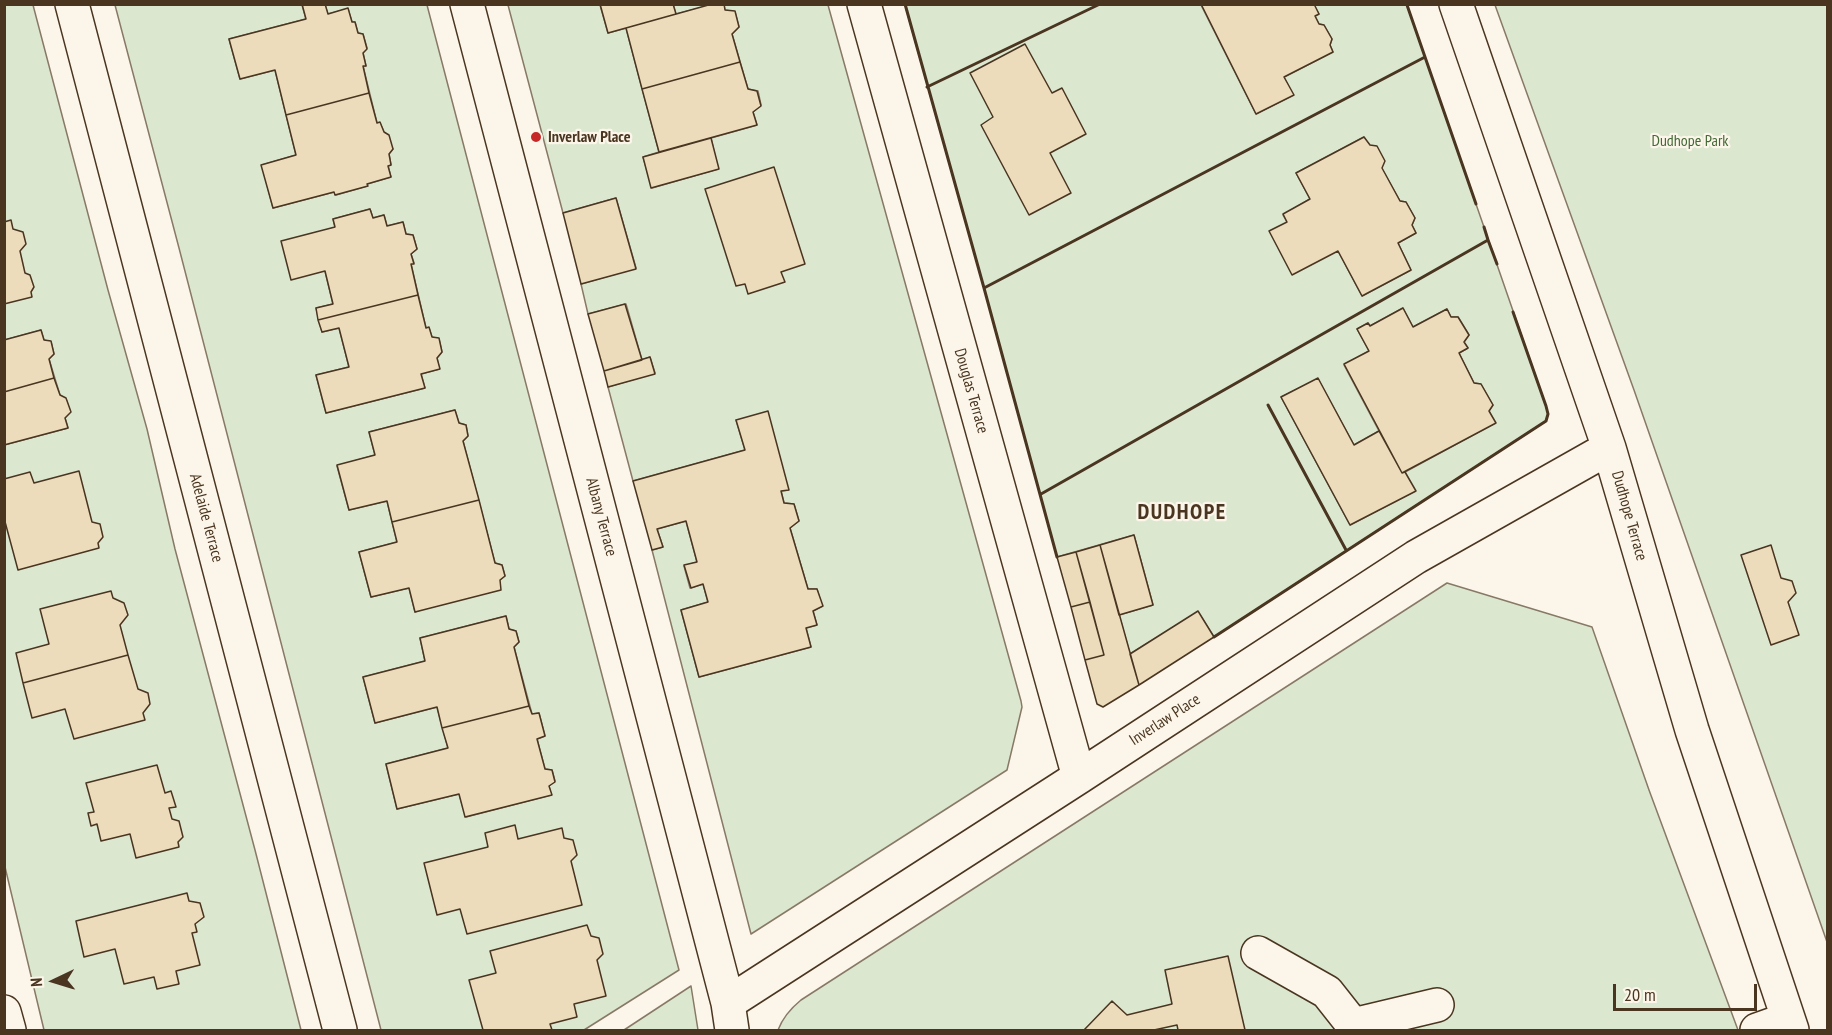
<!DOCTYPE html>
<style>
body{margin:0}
#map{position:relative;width:1832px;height:1035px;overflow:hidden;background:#fbf6e9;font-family:"PT Sans Narrow",sans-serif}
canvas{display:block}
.frame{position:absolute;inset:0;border:6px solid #4a3520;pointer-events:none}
.north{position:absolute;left:24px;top:951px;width:60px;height:60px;-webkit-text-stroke:4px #fbf6e9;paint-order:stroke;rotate:266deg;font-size:16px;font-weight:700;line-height:24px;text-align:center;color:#4a3520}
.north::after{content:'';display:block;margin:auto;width:21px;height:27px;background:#4a3520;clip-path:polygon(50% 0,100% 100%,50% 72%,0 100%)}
.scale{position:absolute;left:1613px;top:984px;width:144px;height:27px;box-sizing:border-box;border:3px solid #4a3520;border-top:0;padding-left:8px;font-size:18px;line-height:21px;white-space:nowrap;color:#4a3520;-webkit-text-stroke:4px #fbf6e9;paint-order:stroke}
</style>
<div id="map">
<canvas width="1832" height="1035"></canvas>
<div class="frame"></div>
<div class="north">N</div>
<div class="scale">20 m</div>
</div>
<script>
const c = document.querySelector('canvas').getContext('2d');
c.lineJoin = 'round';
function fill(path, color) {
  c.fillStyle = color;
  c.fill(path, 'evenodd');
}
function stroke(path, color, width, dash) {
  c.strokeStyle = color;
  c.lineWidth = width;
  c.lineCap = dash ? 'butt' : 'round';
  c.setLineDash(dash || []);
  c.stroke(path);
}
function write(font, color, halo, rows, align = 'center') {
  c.font = font + ' "PT Sans Narrow",sans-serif';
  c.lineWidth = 4.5;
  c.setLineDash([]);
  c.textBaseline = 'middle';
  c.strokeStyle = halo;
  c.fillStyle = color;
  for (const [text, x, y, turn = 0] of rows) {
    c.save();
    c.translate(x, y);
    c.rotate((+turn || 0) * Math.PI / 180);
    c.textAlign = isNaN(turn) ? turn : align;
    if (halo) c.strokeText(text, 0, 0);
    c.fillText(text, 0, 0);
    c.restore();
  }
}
const green = new Path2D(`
 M673,4L712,5L676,14Z
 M5,5H33L108,290L147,429L175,549L255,850L301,1030H44L5,867L4,445L68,428L65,418L70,411L66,399L60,395L49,359L54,354L51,342L44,340L41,330L5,340Z
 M115,5H302L306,19L229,39L240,79L275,70L296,155L262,165L273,208L334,192L336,195L367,186V184L391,177L388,166L391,165L389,154L393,149L384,132L380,123H377L363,66H366L363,53L367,48L363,34L358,33L355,22H352L348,9L328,14L325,5H427L679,970L584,1030H381L179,248ZM370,209L373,218L384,215L387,226L403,222L406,234L413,235L417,249L411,254L414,263L411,264L426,328H429L432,337L439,339L442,352L437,358L439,369L421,374L425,388L326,413L316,375L349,367L339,328L322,332L316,308L333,304L325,271L335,227L333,219ZM455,410L459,423L466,425L468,436L463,441L495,563L502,565L505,576L500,580L415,612L409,588L371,597L359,552L397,542L387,501L349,510L337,466L375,455L369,432ZM506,616L509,629L516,631L519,642L514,647L532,714L539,713L545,736L537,739L545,769L552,770L555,781L549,786L551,795L466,817L459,794L397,809L386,764L448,748L437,707L375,723L363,677L425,661L420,638Z
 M508,5H600L608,33L626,28L659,152L643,157L652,188L718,169L711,138L757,125L753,112L761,105L758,91L748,89L732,34L739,27L735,12L725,10L724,5H828L1021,701L1022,707L1007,770L751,934L652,550L663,547L657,529L686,521L697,562L684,566L690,588L703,584L708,602L681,610L699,677L811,647L806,628L817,625L813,611L822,606L817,589H808L790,528L799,521L794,504L784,503L781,491L788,490L736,420L745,450L633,481L608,387L655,373L650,357L642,360L626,304L588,314L581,284L636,268L616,198L563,213Z
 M905,5H1201L1256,114L1293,95L1284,77L1333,52L1330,45L1332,39L1324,25L1319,24L1315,16L1319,14L1314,5H1407L1546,406L1548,414L1546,421L1214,637L1198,612L1130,654L1119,615L1153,605L1134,535L1057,557L984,288ZM1364,137L1400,201L1406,202L1415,218L1412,225L1416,233L1398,243L1411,270L1362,296L1338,251L1287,222L1283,215L1310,199L1296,173ZM1403,308L1413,327L1447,309L1451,317H1458L1469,335L1464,342L1468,348L1459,353L1474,383L1481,384L1493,405L1489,411L1495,423L1405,472L1415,491L1350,525L1281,397L1318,379L1354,445L1379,431L1344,365L1369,351L1357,329L1368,323L1370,326Z
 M1495,5H1827V942L1634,390Z
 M1447,583L1592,627L1649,790L1738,1030H778C783,1017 790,1009 801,1000Z
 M691,986L698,1030H624Z`);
const building = new Path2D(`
 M302,4H325L328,14L348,8L352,22H355L358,33L363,34L367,49L363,53L366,66H363L369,93L286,115L275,70L240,79L229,39L306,19Z
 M600,4H673L676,14L608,33Z
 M712,4H724L725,10L735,11L739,27L732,34L740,62L642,89L626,28Z
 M1201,4H1314L1319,14L1315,16L1319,24L1324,25L1332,39L1330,45L1333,52L1284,77L1294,95L1256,114Z
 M1025,44L1052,93L1062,88L1086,134L1050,153L1071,193L1029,215L981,125L993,117L970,73Z
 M740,62L748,89L757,91L761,106L753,112L757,125L659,152L642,89Z
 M369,93L377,123L380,122L384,132L389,135L393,149L389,154L391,165L388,166L391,177L367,184L368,186L335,195L334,192L273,208L261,165L296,155L286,115Z
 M1364,137L1370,145L1377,146L1385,161L1382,168L1400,201L1406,202L1415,218L1412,225L1416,233L1398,243L1411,270L1362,296L1338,251L1292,275L1269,231L1287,222L1283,214L1310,199L1296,173Z
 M711,138L719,169L651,188L643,157Z
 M774,167L805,264L781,272L785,282L748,294L745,284L736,286L705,189Z
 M616,198L636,269L581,284L563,213Z
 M370,209L373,218L384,215L387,226L403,222L406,234L413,235L417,249L411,254L414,264H411L418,295L318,320L316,308L333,304L325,271L291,280L281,241L335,227L333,219Z
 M11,220L13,229L23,232L26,244L20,251L25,273L30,275L34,287L31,292L32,297L4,304V222Z
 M418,295L426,328L429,327L432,337L439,338L442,352L437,358L440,369L421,374L425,388L326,413L316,375L349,367L339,328L322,332L318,320Z
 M625,304L642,360L604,371L588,314Z
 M1403,308L1413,327L1447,309L1451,317H1458L1469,335L1464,342L1468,348L1459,353L1474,383L1481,384L1493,405L1489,411L1496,423L1402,473L1344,364L1369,351L1357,329L1368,323L1370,326Z
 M41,330L44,340L51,341L54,354L49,359L54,378L4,392V340Z
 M650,357L655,374L608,387L604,371Z
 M54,378L60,395L66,398L71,412L65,418L68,428L4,445V392Z
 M1318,378L1354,445L1379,431L1402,473L1405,472L1416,491L1350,525L1281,397Z
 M455,410L459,423L466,425L468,436L463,441L479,500L392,522L387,501L349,510L337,465L375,455L369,432Z
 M768,411L789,490L781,491L784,503L794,504L799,521L790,528L808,589H817L823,606L813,611L817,625L806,628L811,647L699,677L681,610L708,602L703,584L691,588L684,565L697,562L686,521L657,529L663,547L652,550L633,481L745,450L736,420Z
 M79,471L92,522L100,524L103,537L98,543L99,548L18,570L4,518V479L30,472L34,483Z
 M479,500L495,563L502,565L505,576L500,580L501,590L415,612L409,588L371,597L359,552L397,542L392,522Z
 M1134,535L1153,605L1119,615L1100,545Z
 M1100,545L1139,685L1103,707L1097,704L1085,660L1104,655L1076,552Z
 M1771,545L1781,578L1792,581L1796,593L1788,602L1799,635L1771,645L1741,555Z
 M1076,552L1090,602L1071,607L1057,557Z
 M111,591L113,598L124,603L128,615L120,625L128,655L23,683L16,653L49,644L40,609Z
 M1090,602L1104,655L1085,660L1071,607Z
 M1198,611L1214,637L1139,685L1130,654Z
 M506,616L509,629L516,631L519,642L514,647L529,706L442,728L437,707L375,723L363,677L425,661L420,638Z
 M128,655L138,689L148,693L150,704L143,713L145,720L74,739L65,709L32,718L23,683Z
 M529,706L532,714L539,713L545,736L537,739L545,769L552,770L555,782L549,786L552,795L465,817L459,794L397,809L386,764L448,748L442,728Z
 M157,765L165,793L171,791L176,807L169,808L172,819L179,821L183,837L178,842L179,847L136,858L130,834L101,841L97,824L91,826L88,813L94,812L86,783Z
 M515,825L518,839L562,828L564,838L573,840L577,855L571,861L582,905L467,934L460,909L437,915L424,863L488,847L485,833Z
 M187,893L189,901L200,903L204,917L195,924L197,932L192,933L200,965L176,971L179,984L157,989L154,977L124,984L115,949L84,957L76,921Z
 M587,925L591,936L599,938L603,954L597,960L606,996L574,1004L577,1017L550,1024L552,1030H483L469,980L496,973L490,951Z
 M1228,956L1245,1030H1178L1177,1025L1154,1030H1084L1112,1001L1127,1015L1172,1004L1165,970Z`);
const minor = new Path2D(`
 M72,4L340,1030
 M467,4L728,1003L732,1030
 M864,4L1079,777
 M1456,4L1609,448L1692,730L1792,1030
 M1258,953L1327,992L1353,1025L1354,1030
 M728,1003L1079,777L1416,557L1609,448
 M4,1012L9,1030
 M1353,1025L1437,1005
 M1757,1030L1788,1019`);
const wall = new Path2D(`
 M905,4L984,288L1425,57L1476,204
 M1407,5L1425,57
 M927,87L1100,4
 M1488,240L1497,264
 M984,288L1057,557
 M1268,405L1346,550
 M1041,494L1488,240L1484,227
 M1214,637L1546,421L1548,414L1546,406L1513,312`);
const markers = [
 [536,137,6,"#c62828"]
];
const poiNames = [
 ["Inverlaw Place",548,137]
];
const parkNames = [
 ["Dudhope Park",1690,141]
];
const streetNames = [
 ["Douglas Terrace",971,391,74],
 ["Dudhope Terrace",1629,516,74],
 ["Albany Terrace",601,517,75],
 ["Adelaide Terrace",206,518,75],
 ["Inverlaw Place",1165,720,-33]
];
const districtNames = [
 ["DUDHOPE",1182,513]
];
fill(green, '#dce7d0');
stroke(green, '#887966', 1.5);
fill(building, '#ecdcbc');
stroke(building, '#4a3520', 1.5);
stroke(minor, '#4a3520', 36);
stroke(minor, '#fbf6e9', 33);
stroke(wall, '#4a3520', 3);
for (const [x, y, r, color] of markers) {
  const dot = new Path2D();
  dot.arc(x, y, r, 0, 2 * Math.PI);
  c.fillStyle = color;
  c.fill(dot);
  stroke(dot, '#fbf6e9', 2);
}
write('bold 16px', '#4a3520', '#fbf6e9', poiNames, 'left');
write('16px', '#436837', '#fbf6e9', parkNames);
write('16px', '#4a3520', '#fbf6e9', streetNames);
c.letterSpacing = '1.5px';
write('bold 22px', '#4a3520', '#fbf6e9', districtNames);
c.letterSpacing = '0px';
</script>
